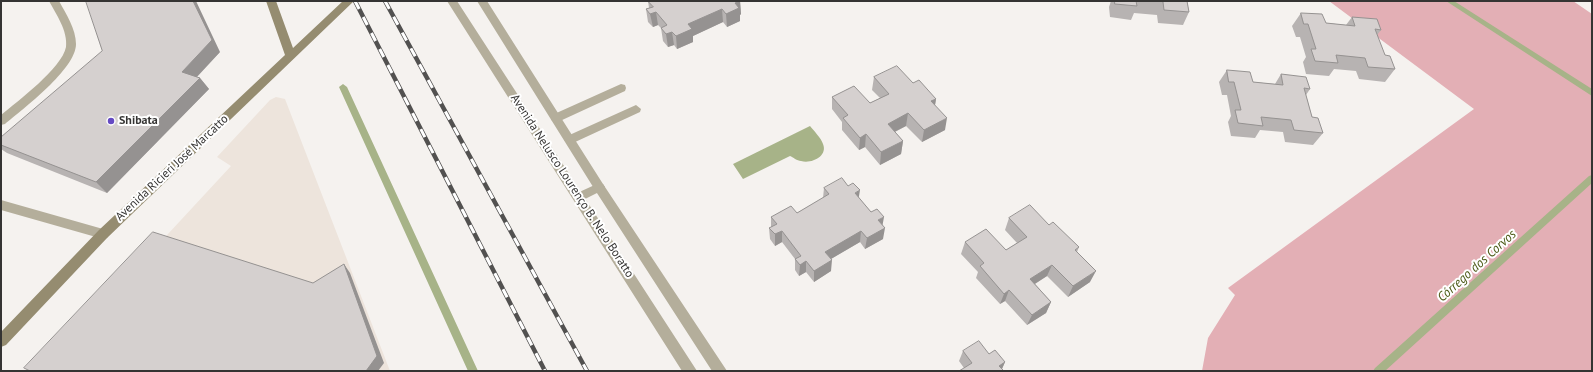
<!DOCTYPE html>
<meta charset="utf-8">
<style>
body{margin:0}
#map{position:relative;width:1593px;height:372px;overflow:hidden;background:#f5f2ef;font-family:"PT Sans",sans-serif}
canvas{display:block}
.frame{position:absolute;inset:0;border:2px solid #353433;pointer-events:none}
</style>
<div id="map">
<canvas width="1593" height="372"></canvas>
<div class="frame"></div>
</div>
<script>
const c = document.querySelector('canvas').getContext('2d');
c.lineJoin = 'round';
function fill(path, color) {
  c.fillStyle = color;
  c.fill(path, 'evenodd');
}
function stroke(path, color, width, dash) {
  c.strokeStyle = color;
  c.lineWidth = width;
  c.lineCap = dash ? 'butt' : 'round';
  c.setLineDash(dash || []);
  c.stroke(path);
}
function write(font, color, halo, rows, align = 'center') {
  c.font = font + ' "PT Sans",sans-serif';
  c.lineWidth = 4;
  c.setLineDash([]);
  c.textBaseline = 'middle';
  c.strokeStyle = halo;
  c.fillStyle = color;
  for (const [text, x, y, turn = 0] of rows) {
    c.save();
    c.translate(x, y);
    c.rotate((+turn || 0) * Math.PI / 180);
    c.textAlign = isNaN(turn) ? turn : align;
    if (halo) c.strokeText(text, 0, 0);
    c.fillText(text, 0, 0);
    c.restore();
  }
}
const built = new Path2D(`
 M276,97L285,99L390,371H41L231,166L217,157L270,100Z`);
const forest = new Path2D(`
 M1329,1H1573L1592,14V371H1202L1208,338L1235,295L1228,288L1474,109Z`);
const water = new Path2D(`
 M810,126C814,131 821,138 823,144C828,156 812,164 801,161C797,161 793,157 790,156L743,179L733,164Z`);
const stream = new Path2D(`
 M1446,1H1454L1592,89V96Z
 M343,84L347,87L478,371H468L339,87Z
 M1592,175V183L1385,371H1373L1375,368L1589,176Z`);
const lane = new Path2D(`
 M621,84L625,85L626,88L625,91L560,121H552L551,118L552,115Z
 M636,105L641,109L640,112L573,143L569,144L564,140L565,137Z
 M599,183L603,184L605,187L603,190L583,200H575L573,197L575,194Z`);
const street = new Path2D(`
 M49,1H59C66,14 76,29 76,44C76,69 23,109 5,124L1,125V115C18,101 62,68 66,47C68,31 56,14 49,1Z
 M447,1H457L697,371H682Z
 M477,1H487L603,184L727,371H712L595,190Z
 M1,200L103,229L107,230L109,234L107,238L103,239L1,210Z`);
const secondary = new Path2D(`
 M266,1H276L293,48L343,1H354L107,238L6,345L1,347V332L99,230L285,55Z`);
const rail = new Path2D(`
 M355,1L545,371
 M385,1L587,371`);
const wall = new Path2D(`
 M648,1H740L741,14L740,15V21L727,27L723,22L693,36V42L677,49L674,45L668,47L663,41L661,28L658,25L653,27L648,22L646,9L649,8Z
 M1111,1H1187L1189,12L1183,25L1158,23L1157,15L1134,13L1131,20L1110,17L1109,7Z
 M1301,13L1326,23L1346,25L1352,17L1381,30L1377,35L1385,55L1395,69L1385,82L1359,79L1356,71L1334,69L1329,76L1306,74L1303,62L1306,57L1300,37H1296L1292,26Z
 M220,52L197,77L200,78L209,89L107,193L7,153L1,149V137Z
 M1227,70L1253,82L1275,84L1281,74L1310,89L1306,95L1312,117L1323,133L1313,145L1285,142L1283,132L1260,130L1255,138L1231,136L1228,122L1231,116L1227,95H1222L1219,82Z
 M874,77L913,83L936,99L935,105L945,130L922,142L906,126L895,132L903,141L901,154L880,165L865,147L859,150L842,130V122L832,109V97L870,103L880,98L872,90Z
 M824,188L859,198L883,226V239L865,249L860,242L831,259V271L814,282L806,272L799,276L795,270V259L782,242L775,246L770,239L769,228L771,227V217L797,213L823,198Z
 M1009,218L1049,225L1079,247L1077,252L1090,282L1068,297L1047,276L1035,284L1051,302L1046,313L1027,325L1005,301L1000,304L976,278L978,272L961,254L965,242L1006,250L1017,243L1005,230Z
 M963,351L989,354L1005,362L1002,369L964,368L959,361Z`);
const shadedWall = new Path2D(`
 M193,1H196L220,52L191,83L182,72Z
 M740,1L741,14L740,15V21L727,27L726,14L735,3Z
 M722,9L723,22L693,36V42L677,49L676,36L688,24Z
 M656,12L658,25L653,27L650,14Z
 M672,32L674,45L668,47L666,34Z
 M200,78L209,89L107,193L96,182Z
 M936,99L934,111L931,101Z
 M908,113L906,126L886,136L888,124Z
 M947,118L945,130L922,142L924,130Z
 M866,134L865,147L859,150L860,138Z
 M903,141L901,154L880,165L881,152Z
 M860,190L858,202L855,193Z
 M884,217L882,228L878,220Z
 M885,228L883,239L865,249L867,238Z
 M782,231V242L775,246V234Z
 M861,231L860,242L824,263L825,252Z
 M832,260L831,271L814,282V271Z
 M806,261V272L799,276L800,265Z
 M344,264L350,273L384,363L378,371H366Z
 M1052,265L1047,276L1025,290L1030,279Z
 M1096,271L1090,282L1068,297L1073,286Z
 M1009,290L1005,301L1000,304L1004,294Z
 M1051,302L1046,313L1027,325L1032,315Z
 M1005,362L1001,371L999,366Z`);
const building = new Path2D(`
 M86,1H193L212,40L182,72L200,78L96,182L1,145V137L102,51Z
 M648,1H740L735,3L739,8L726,14L722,9L688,24L692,29L676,36L672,32L666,34L661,28L667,25L656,12L650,14L646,9L653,7Z
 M1115,1H1136L1137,6L1115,4Z
 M1156,1H1187L1189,12L1164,10L1163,2Z
 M1301,13L1322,14L1326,23L1355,26L1352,17L1377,19L1381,30L1375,29L1385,55L1390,56L1395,69L1368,67L1365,58L1336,55L1338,63L1315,61L1311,49H1316L1308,24H1304Z
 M897,66L913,83L919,80L936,99L931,101L947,118L924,130L908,113L888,124L903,141L881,152L866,134L860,138L843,118L848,115L832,97L854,86L870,103L889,94L874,77Z
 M1227,70L1250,72L1253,82L1283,85L1281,74L1306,77L1310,89L1304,88L1312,117L1318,118L1323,133L1294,130L1291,120L1261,117L1263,126L1238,123L1235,110H1241L1234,82H1229Z
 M842,178L848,186L853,183L860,190L855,193L871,212L877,209L884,217L878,220L885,228L867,238L861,231L825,252L832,260L814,271L806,261L800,265L795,259L801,256L782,231L775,234L769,228L777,224L771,217L791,206L797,213L829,194L824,188Z
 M1030,205L1049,225L1053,222L1079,247L1075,250L1096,271L1073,286L1052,265L1030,279L1051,302L1032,315L1009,290L1004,294L980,266L984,263L965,242L986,229L1006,250L1027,237L1009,218Z
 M153,232L313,283L344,264L377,356L366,371H30L24,368Z
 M979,341L989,354L995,350L1005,362L999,366L1004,371H959L972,363L963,351Z`);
const markers = [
 [111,121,4,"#654ac3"]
];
const poiNames = [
 ["Shibata",119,121]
];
const streetNames = [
 ["Avenida Ricieri José Marcatto",172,168,-43],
 ["Avenida Nelusco Lourenço B. Nelo Boratto",572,186,57]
];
const waterNames = [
 ["Córrego dos Corvos",1477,266,-42]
];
fill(built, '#ede4dc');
fill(forest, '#e3afb5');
fill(water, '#a7b388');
fill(stream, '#a7b388');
fill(lane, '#b4ae9b');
fill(street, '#b4ae9b');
fill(secondary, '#958c70');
stroke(rail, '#525150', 4.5);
stroke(rail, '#fff', 3, [9]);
fill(wall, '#b7b3b2');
fill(shadedWall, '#959291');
fill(building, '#d5d0cf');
stroke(building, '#959291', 1);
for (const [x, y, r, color] of markers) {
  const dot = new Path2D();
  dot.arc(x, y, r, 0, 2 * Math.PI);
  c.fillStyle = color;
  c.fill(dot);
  stroke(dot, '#fff', 1.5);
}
write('bold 12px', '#353433', '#fff', poiNames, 'left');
write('12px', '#353433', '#fff', streetNames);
write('italic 13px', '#4a5814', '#fff', waterNames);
</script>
